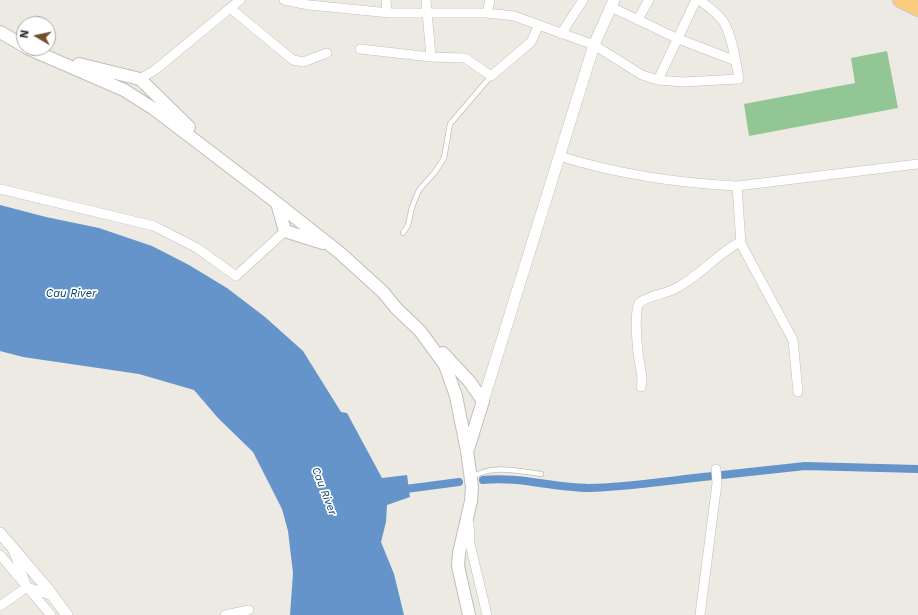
<!DOCTYPE html>
<style>
body{margin:0}
#map{position:relative;width:918px;height:615px;overflow:hidden;background:#eceae3;font-family:"Work Sans",sans-serif}
canvas{display:block}
.north{position:absolute;left:16px;top:16px;width:40px;height:40px;box-sizing:border-box;background:#fff;border:1px solid #abaaa9;border-radius:50%;rotate:279deg;font-size:11px;font-weight:700;line-height:16px;text-align:center;color:#2c2b29}
.north::after{content:'';display:block;margin:auto;width:14px;height:18px;background:#734d2a;clip-path:polygon(50% 0,100% 100%,50% 72%,0 100%)}
</style>
<div id="map">
<canvas width="918" height="615"></canvas>
<div class="north">N</div>
</div>
<script>
const c = document.querySelector('canvas').getContext('2d');
c.lineJoin = 'round';
function fill(path, color) {
  c.fillStyle = color;
  c.fill(path, 'evenodd');
}
function stroke(path, color, width, dash) {
  c.strokeStyle = color;
  c.lineWidth = width;
  c.lineCap = dash ? 'butt' : 'round';
  c.setLineDash(dash || []);
  c.stroke(path);
}
function write(font, color, halo, rows, align = 'center') {
  c.font = font + ' "Work Sans",sans-serif';
  c.lineWidth = 3.5;
  c.setLineDash([]);
  c.textBaseline = 'middle';
  c.strokeStyle = halo;
  c.fillStyle = color;
  for (const [text, x, y, turn = 0] of rows) {
    c.save();
    c.translate(x, y);
    c.rotate((+turn || 0) * Math.PI / 180);
    c.textAlign = isNaN(turn) ? turn : align;
    if (halo) c.strokeText(text, 0, 0);
    c.fillText(text, 0, 0);
    c.restore();
  }
}
const green = new Path2D(`
 M887,51L898,108L749,136L744,104L855,83L851,58Z`);
const water = new Path2D(`
 M0,205L46,217L99,228L152,246L189,265L227,288L265,317L303,351L341,412L347,413L382,478L407,475L410,497L387,505L386,522L381,542L394,574L404,615H290L293,573L288,531L282,509L253,452L218,418L194,390L139,374L23,357L0,351Z`);
const canal = new Path2D(`
 M722,475L805,466L918,469
 M483,480C519,476 553,488 589,488C630,487 672,480 713,476
 M398,490L459,482`);
const service = new Path2D(`
 M403,233L408,225L412,207L419,190L435,172L444,158L450,124L491,76
 M472,477C493,464 518,471 541,474`);
const minor = new Path2D(`
 M284,0L309,5L390,13H487L514,16L594,45L642,75L658,80L683,82L739,79C736,63 732,34 723,21C716,12 708,6 699,0
 M386,0L387,12
 M426,0L431,57
 M611,7L676,38L736,61
 M230,8L293,60L303,62L327,53
 M487,13L490,0
 M638,19L649,0
 M561,34L583,0
 M360,49L431,57L465,58L491,76L531,42L539,25
 M140,79L155,70L240,0
 M658,80L696,0
 M559,156C617,174 676,183 737,186L741,244L793,340L798,392
 M737,186L918,164
 M0,189L154,226L197,248L236,276L285,231
 M641,387C644,378 640,368 639,359C637,347 634,312 639,303C650,294 666,295 678,287C701,275 718,253 740,242
 M469,523L470,544L487,615
 M13,550L27,587L53,596
 M0,555L51,615
 M0,606L27,587
 M225,615L249,610
 M700,615L717,483L716,469`);
const tertiary = new Path2D(`
 M483,401L594,45L614,0
 M0,533L47,588L67,615`);
const secondary = new Path2D(`
 M0,32L24,46
 M27,48L124,90L154,109L268,196L340,253L383,292L396,308L420,331L445,365L456,396L467,451L472,487L471,501L459,553L458,566L469,615
 M79,64L140,79L189,127
 M277,203L285,231L323,243
 M443,353L469,381L483,401L468,449`);
const primary = new Path2D(`
 M900,0L918,9`);
const waterNames = [
 ["Cau River",71,294],
 ["Cau River",324,491,69]
];
fill(green, '#93c695');
fill(water, '#6594ca');
stroke(canal, '#6594ca', 8);
stroke(service, '#c0beb7', 6);
stroke(minor, '#c0beb7', 10);
stroke(tertiary, '#c0beb7', 12);
stroke(secondary, '#c0beb7', 14);
stroke(primary, '#c8c8c7', 16);
stroke(service, '#fff', 4.5);
stroke(minor, '#fff', 9);
stroke(tertiary, '#fff', 11);
stroke(secondary, '#fff', 12);
stroke(primary, '#fbcc7e', 14);
write('italic 11px', '#043b6c', '#fff', waterNames);
</script>
